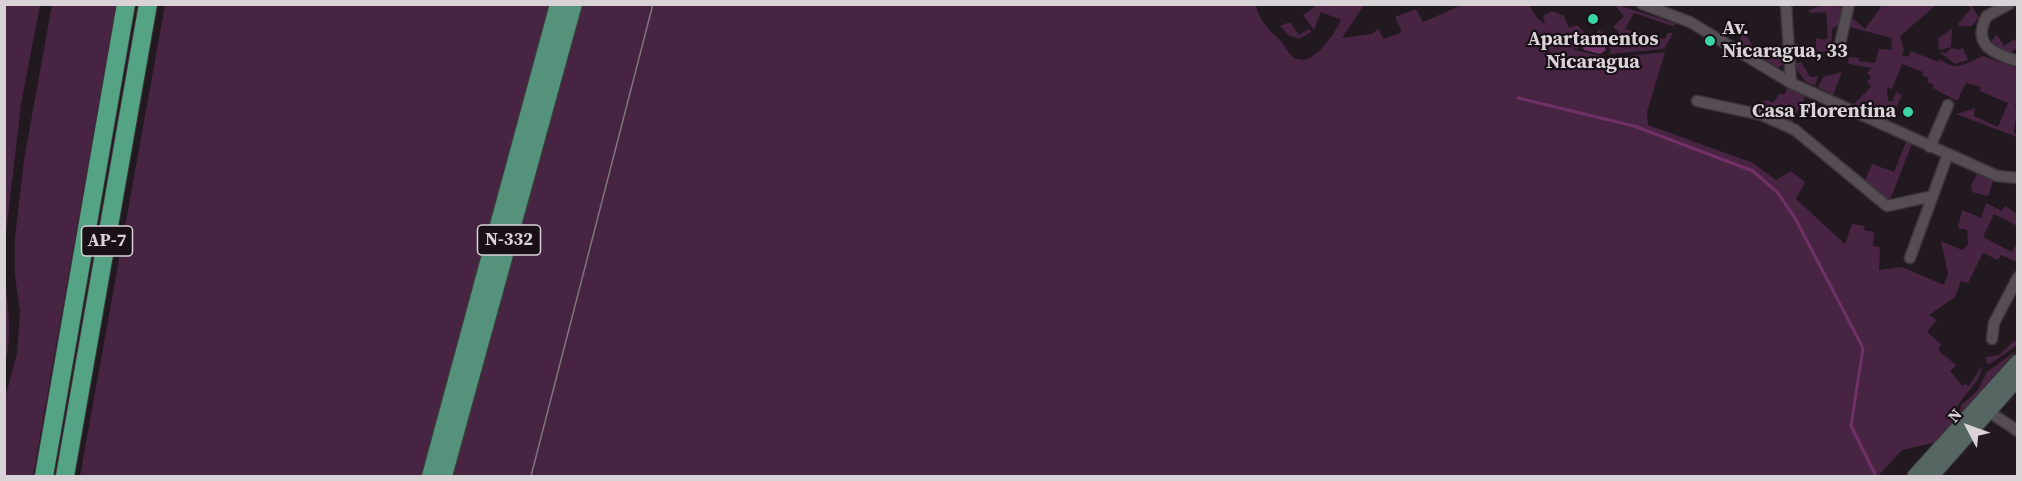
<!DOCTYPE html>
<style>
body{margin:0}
#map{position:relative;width:2022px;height:481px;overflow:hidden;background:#21191f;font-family:"Source Serif 4",serif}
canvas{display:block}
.frame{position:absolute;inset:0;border:6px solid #d9d3d8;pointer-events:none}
.north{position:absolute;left:1938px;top:397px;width:60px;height:60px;-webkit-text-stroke:4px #181016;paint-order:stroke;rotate:311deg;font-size:16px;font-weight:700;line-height:24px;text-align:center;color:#d9d3d8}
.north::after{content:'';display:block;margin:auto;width:21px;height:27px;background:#d9d3d8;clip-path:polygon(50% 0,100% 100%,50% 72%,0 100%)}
</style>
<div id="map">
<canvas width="2022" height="481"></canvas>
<div class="frame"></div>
<div class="north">N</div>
</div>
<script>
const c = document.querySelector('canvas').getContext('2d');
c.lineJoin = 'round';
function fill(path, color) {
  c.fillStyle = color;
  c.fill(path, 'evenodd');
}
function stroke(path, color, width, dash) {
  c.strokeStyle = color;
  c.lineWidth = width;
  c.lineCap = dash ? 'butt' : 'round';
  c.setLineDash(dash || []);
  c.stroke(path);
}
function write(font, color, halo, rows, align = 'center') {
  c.font = font + ' "Source Serif 4",serif';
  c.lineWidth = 4.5;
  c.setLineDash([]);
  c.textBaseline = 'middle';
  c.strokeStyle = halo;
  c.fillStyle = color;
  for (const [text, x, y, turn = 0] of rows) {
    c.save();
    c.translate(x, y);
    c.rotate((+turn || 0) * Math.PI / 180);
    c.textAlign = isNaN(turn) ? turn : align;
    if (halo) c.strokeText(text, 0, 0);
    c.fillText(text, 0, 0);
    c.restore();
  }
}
const green = new Path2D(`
 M5,4L40,5L21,104L5,242Z
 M1255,4C1262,25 1267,27 1282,42C1286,47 1288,54 1293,57C1313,70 1334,33 1341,20L1321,12L1314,30L1303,15L1317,5H1364L1342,38L1372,34L1378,29L1384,39L1402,32L1395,17L1416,9L1423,22L1462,5H1529L1537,18L1545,24L1543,16L1552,11L1564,16L1569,28L1577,25L1584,32V43L1577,49L1573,47L1575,50L1610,58L1665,52L1647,112L1648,125L1753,163L1776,180L1791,171L1805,182L1796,199L1845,244L1852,224L1865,226L1864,230L1874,232L1873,246L1880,247L1879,270L1902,267L1944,285L1948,274L1941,241L1962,250L1968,245L1967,230L1958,228L1962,210L1981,218L1986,203L2002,211L2005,206L2017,214V226L1994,214L1983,237L2012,252L2017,243V262L2001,255L1998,260L1983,253L1968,283L1961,281L1955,297L1929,315L1937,320L1927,332L1941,344L1938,350L1956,365L1950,371L1963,386L1965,384L1969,386L1982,366C1980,389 1949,402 1958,418L1937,442L1902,450L1878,476H80L165,5Z
 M52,5H116L33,476H5V399L17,353L20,312L15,275V238L24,160Z
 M1618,5L1677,24L1672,26L1634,13L1625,29L1665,39L1668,33H1673L1664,49L1609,54L1611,50L1604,41H1589L1599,30L1616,40L1619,32L1613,27L1624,16L1616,7Z
 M1823,5L1845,7L1840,24L1832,29L1831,52L1792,50V44L1797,43L1800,49L1816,46V38L1824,40L1828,38L1826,12L1810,13L1809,10Z
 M1879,5H1936L1900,36L1904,49L1902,55L1908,57L1911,51L1938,62L1940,59C1958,73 1965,63 1983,56L2017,68V101L2015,107L2017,108L2014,132L2017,137L1956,114L1975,108L1974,116L1998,127L2008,103L1980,91L1981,87L1966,83L1957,101L1933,88L1934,85L1927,82L1929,78L1922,75L1923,72L1902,64L1892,89L1887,87L1888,101H1893L1896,92L1902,95L1895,110L1887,107L1889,121L1854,104L1871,87L1867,82L1871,77L1867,73L1871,68L1845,63H1848L1849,57L1859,58V61L1875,63L1879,49L1891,50L1892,38L1846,26L1849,15L1865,29L1881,7Z
 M1967,5H1971L1979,17L1972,26H1960L1958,24L1971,8Z
 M1290,22L1299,35L1309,29L1311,32L1299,39L1288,35L1280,26Z
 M1952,28L1951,47L1939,50L1938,39Z
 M1741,35L1746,36C1753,43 1753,55 1766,53L1770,44L1769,52L1783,55L1784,64L1778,68L1740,45Z
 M1997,35L2004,46L2015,39L2017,48L2009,53L1992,43V40Z
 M1952,48L1958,50L1963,48L1968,60L1955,64L1939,52L1946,53Z
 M1801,62L1810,77L1818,76L1815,86L1805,81L1793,64Z
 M1842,72L1833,95L1818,87L1823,77Z
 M1788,87L1806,95L1791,124L1751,110L1752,107L1759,109V102L1767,100L1773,103L1780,93L1784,95Z
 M1906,142L1912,144L1889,202L1864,183L1872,164L1894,172Z
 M1977,174L1993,181L1988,196L1972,192L1971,185Z
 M5,274C7,304 13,335 5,364Z
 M2015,340L2017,345L1990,364L1987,363L1986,357L1999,355Z
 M2017,350L1962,413L1960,412L1961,405L1977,391L1987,372Z`);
const water = new Path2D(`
 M1585,41L1603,42L1606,50L1600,54L1584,50L1581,44Z`);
const stream = new Path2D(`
 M1518,98L1634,126L1753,171L1778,193L1795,218L1863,348L1851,426L1875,474`);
const minor = new Path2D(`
 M1642,4L1690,22L1791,83L1997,176L2018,178
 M1786,4L1791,83
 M2009,4L1987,16C1971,45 1994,54 2018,61
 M1840,44L1849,4
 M1697,101L1762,115L1795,130L1887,206L1933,196
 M1930,147L1948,105
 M1910,258L1948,154
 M1992,339L1994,323L2018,277
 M1983,408L2018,431`);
const secondary = new Path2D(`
 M1915,476L2018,362
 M1931,476L2018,378`);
const trunk = new Path2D(`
 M430,476L558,4
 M444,476L574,4`);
const motorway = new Path2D(`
 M44,476L126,4
 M65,476L148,4`);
const tram = new Path2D(`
 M531,476L653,4`);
const markers = [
 [1593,19,6,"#3dd4a3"],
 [1710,41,6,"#3dd4a3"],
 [1908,112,6,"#3dd4a3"]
];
const shields = [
 [509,240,63],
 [107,241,51]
];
const shieldNames = [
 ["N-332",509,240],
 ["AP-7",107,241]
];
const poiNames = [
 ["Av.",1722,29],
 ["Nicaragua, 33",1722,52],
 ["Apartamentos",1593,40,"center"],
 ["Nicaragua",1593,63,"center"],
 ["Casa Florentina",1896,112,"right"]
];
fill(green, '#482443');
fill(water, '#6f3166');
stroke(stream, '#6f3166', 3);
stroke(minor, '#3c363b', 13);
stroke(secondary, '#3c363b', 17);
stroke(trunk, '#3c363b', 19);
stroke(motorway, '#3c363b', 20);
stroke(minor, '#564c54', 10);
stroke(secondary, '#556663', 15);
stroke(trunk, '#54927b', 16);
stroke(motorway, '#54a385', 18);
stroke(tram, '#7d767c', 1.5);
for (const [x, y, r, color] of markers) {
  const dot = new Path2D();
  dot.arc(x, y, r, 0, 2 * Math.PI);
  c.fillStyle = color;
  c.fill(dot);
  stroke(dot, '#181016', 2);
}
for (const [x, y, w] of shields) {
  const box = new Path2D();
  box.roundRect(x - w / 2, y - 15, w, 30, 4.5);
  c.fillStyle = '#181016';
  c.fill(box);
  stroke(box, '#d9d3d8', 1.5);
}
write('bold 18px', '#d9d3d8', null, shieldNames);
write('bold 20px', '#d9d3d8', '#181016', poiNames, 'left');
</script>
